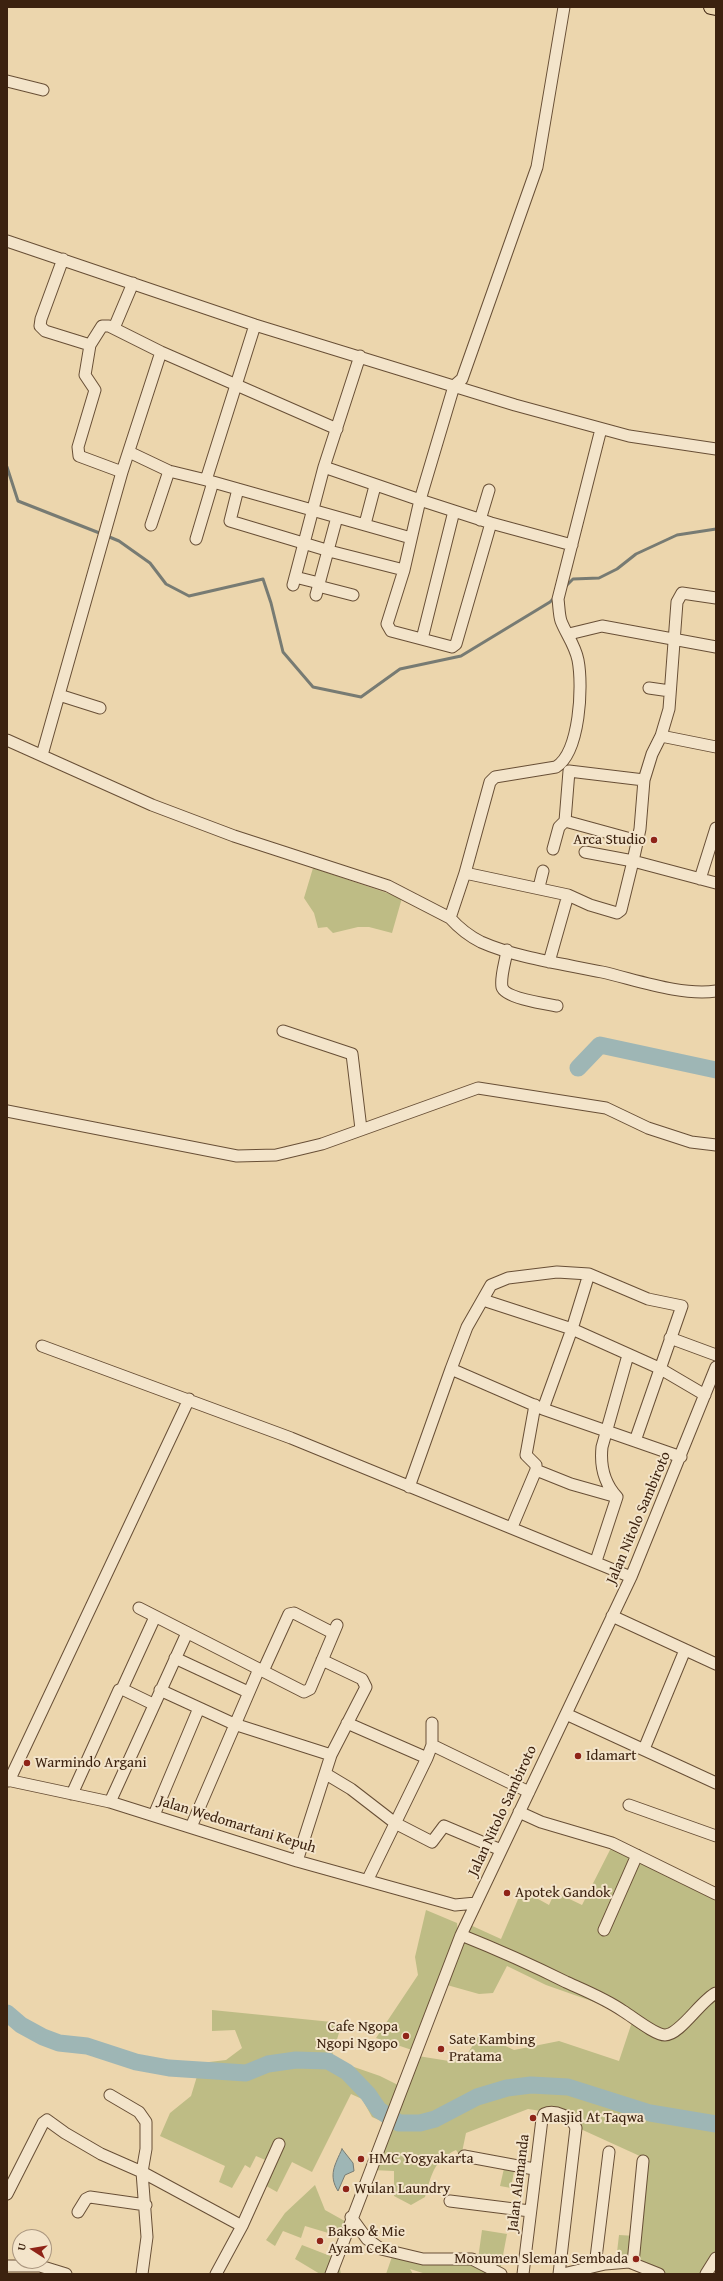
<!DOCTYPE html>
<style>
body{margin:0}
#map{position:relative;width:723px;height:2281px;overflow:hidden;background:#ecd6ad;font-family:"Gentium Book Plus",serif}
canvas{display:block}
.frame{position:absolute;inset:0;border:8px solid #3c220f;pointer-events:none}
.north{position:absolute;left:12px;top:2229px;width:40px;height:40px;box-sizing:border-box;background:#f3e4ca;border:1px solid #aa967f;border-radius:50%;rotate:282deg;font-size:11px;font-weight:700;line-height:16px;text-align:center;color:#3c220f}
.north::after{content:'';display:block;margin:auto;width:14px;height:18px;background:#8f2418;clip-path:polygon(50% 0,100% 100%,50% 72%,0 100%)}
</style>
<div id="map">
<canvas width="723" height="2281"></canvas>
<div class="frame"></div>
<div class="north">U</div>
</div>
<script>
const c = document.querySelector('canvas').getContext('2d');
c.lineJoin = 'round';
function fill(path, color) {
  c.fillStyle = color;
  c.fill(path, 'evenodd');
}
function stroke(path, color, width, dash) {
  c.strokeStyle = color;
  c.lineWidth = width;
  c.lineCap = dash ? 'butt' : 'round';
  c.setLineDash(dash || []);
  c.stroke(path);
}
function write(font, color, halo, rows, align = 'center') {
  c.font = font + ' "Gentium Book Plus",serif';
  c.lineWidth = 4;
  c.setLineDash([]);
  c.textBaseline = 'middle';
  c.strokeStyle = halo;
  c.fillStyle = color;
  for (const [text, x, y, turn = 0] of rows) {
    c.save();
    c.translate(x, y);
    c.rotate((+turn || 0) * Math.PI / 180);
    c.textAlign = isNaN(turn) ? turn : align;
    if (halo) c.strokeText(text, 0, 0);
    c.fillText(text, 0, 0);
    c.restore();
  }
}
const green = new Path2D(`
 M313,868L402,898L392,933L369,927H358L333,933L327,927L318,928L314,913L304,898Z
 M612,1846L716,1894V2266L712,2274H659L616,2261L619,2235L636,2236L642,2157L541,2111L528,2109L466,2133L461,2157L456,2150C433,2161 432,2174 425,2197L411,2205L394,2196V2171L372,2170L390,2125L372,2117L362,2099L351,2094L312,2172L292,2162L277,2192L261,2183L270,2162L256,2156L250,2168L245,2165L232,2188L219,2182L225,2166L160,2136L170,2113L191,2096L201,2063L226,2060L242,2048L235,2030L212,2031V2010L342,2023L331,2059L380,2076L404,2088L418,2056L449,2061L466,2056L480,2034L514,2050L559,2041L619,2061L634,2016L546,1985L507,1966L493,1993L479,1994L447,1985L468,1924L501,1939L522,1890L549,1905L555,1892L582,1905Z
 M426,1910L457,1923L458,1935L415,2051L376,2038L418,1975L415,1957Z
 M505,2164L515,2166L511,2188L500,2186Z
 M315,2185L325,2210L350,2224L345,2238L305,2226L301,2238L283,2231L275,2246L266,2240L285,2213Z
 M482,2230L507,2234L500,2271L506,2274H426L410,2269L413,2274H386L394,2251L478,2259Z
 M302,2245L338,2259L341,2274H320L295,2259Z`);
const water = new Path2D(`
 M342,2149L353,2163L354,2171L345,2175L338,2191C328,2175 335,2165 342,2149Z`);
const stream = new Path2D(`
 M7,467L18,501L102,534
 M107,536L119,541L150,563L166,584L189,596L263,579L271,603L283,652L313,687L361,697L400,669L461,656L550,602L555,597
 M566,586L573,579L599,578L617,569L636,554L677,535L716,529`);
const river = new Path2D(`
 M578,1068L600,1045L716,1070
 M7,2013L21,2025L43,2037L59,2043L87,2046L136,2062L169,2068L246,2073L268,2064L296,2060L328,2061L347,2072L368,2094L379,2110L399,2123H420L435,2119L477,2097L507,2088L531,2085L568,2087L650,2113L716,2124`);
const minor = new Path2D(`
 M564,7L537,167L462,379L454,386L420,500L491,523L572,545
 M7,81L43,90
 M7,241L255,325L515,405L629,436L716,449
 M63,259L41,319L40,326L45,331L90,345L102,326H109L161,352L337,429
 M255,325L206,480L411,538
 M114,328L133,283
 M90,345L85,375L95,390L78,447L79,456L122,472
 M601,429L558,599C559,606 559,615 561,621C566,634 575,645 578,660C583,686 580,752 556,767L495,777L490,782L465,873L568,895L590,905L617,913L621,910L633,861L716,883
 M129,452L169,471L206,480
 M324,467L420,500L404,570L387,624L391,631L452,647L456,644L491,523
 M238,489L230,521L333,552L404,570
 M480,520L489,490
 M365,524L375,486
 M151,525L169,471
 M196,539L213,482
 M295,577L319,583
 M293,585L324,467L360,356
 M318,586L353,595
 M316,595L337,517
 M569,634L602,626L716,647
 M422,639L454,511
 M649,688L670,691
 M59,695L100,708
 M661,736L716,747
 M7,740L152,805L234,836L388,886L450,918
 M42,755L122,472L161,352
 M638,841L565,821L569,771L644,780
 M553,849L559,827L565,821
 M585,852L633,861L640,829L644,780L652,754L661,736L669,709L677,602L682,593L716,598
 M465,873L450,918C459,928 469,936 481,942C517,958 564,964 602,972C637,980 681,996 716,991
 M700,879L716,828
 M539,887L543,871
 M507,950C506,960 500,976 502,987C505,998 546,1004 557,1006
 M549,962L568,895
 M283,1031L352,1054L361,1129
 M7,1111L237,1156L276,1155L322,1144L478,1088L606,1108L648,1128L691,1142L716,1145
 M483,1300L572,1329L659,1368L705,1395
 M670,1338L716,1355
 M42,1346L291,1438L631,1577
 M451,1369L467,1327L491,1285L508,1278L557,1272L589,1274L648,1299L682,1306L635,1441
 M543,1409L572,1329L589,1274
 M536,1470L571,1484L617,1497
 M409,1487L451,1369L543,1409L681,1457
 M512,1527L536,1470V1465L526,1455L535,1405
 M596,1561L617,1497C604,1483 600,1466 602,1447L628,1355
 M139,1608L304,1692L310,1689L337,1625
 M612,1616L716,1664
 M175,1658L248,1692
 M263,1671L289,1614L294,1613L333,1633
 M160,1690L234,1724L331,1755
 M153,1704L122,1689L155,1617
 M566,1714L716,1783
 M347,1723L427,1758
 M432,1745L529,1792
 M644,1749L685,1650
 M326,1774L351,1789L395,1823L432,1842L444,1826L501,1850
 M7,1780L110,1802L297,1861L455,1905L476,1903
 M9,1781L189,1399
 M72,1794L119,1690L122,1689
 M110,1802L187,1633
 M629,1805L716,1836
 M519,1812L541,1822L612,1843L716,1894
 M154,1815L199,1708
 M191,1827L259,1669
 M297,1861L331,1755L366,1687L362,1679L322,1660
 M368,1879L427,1758L432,1745V1723
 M604,1930L637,1855
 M461,1935C496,1949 532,1965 566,1982C586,1991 606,1999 623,2011C633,2017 655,2035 665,2035C680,2035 701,2000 716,1993
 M110,2095L139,2112L146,2122V2149L142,2172L147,2237L142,2274
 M464,2156L534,2169
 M7,2194L43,2123L47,2120L65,2133L101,2154L142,2172L242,2226
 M450,2201L530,2211
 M78,2212L86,2199L90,2197L146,2205
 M351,2217L367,2239L381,2249L423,2259H472L501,2274
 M633,2263L643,2161
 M7,2266H40L66,2274
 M595,2266L609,2152
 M216,2274L242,2226L279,2144
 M331,2274L461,1935L631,1577L716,1367
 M523,2274L542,2119L544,2114C555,2109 572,2117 576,2128L559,2274
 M563,2274L605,2264L629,2262L659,2274
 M706,2274L716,2258`);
const major = new Path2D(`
 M711,7L716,8`);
const markers = [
 [654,840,4,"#8f2418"],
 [578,1756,4,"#8f2418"],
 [27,1763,4,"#8f2418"],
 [507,1893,4,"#8f2418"],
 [406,2036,4,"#8f2418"],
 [441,2049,4,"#8f2418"],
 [533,2118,4,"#8f2418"],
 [361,2159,4,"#8f2418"],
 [346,2189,4,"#8f2418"],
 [320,2241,4,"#8f2418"],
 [636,2259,4,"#8f2418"]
];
const poiNames = [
 ["Arca Studio",646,840,"right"],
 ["Idamart",586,1756],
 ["Warmindo Argani",35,1763],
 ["Apotek Gandok",515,1893],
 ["Cafe Ngopa",398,2027,"right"],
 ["Ngopi Ngopo",398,2044,"right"],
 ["Sate Kambing",449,2040],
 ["Pratama",449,2057],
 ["Masjid At Taqwa",541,2118],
 ["HMC Yogyakarta",369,2159],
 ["Wulan Laundry",354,2189],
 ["Bakso & Mie",328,2232],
 ["Ayam CeKa",328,2249],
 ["Monumen Sleman Sembada",628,2259,"right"]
];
const streetNames = [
 ["Jalan Nitolo Sambiroto",639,1518,-67],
 ["Jalan Nitolo Sambiroto",503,1811,-65],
 ["Jalan Wedomartani Kepuh",237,1825,17],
 ["Jalan Alamanda",519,2183,-83]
];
fill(green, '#bebc85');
fill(water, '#9eb6b5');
stroke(water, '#777b73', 1);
stroke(stream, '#777b73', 3);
stroke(river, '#9eb6b5', 17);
stroke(minor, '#684f36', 13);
stroke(major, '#3c220f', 16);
stroke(minor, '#f3e4ca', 11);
stroke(major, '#ecd6ad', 14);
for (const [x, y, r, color] of markers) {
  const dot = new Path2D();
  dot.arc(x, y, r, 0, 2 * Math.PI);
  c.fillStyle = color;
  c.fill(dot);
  stroke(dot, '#f3e4ca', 1.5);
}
write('15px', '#3c220f', '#f3e4ca', poiNames, 'left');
write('15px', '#3c220f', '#f3e4ca', streetNames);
</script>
